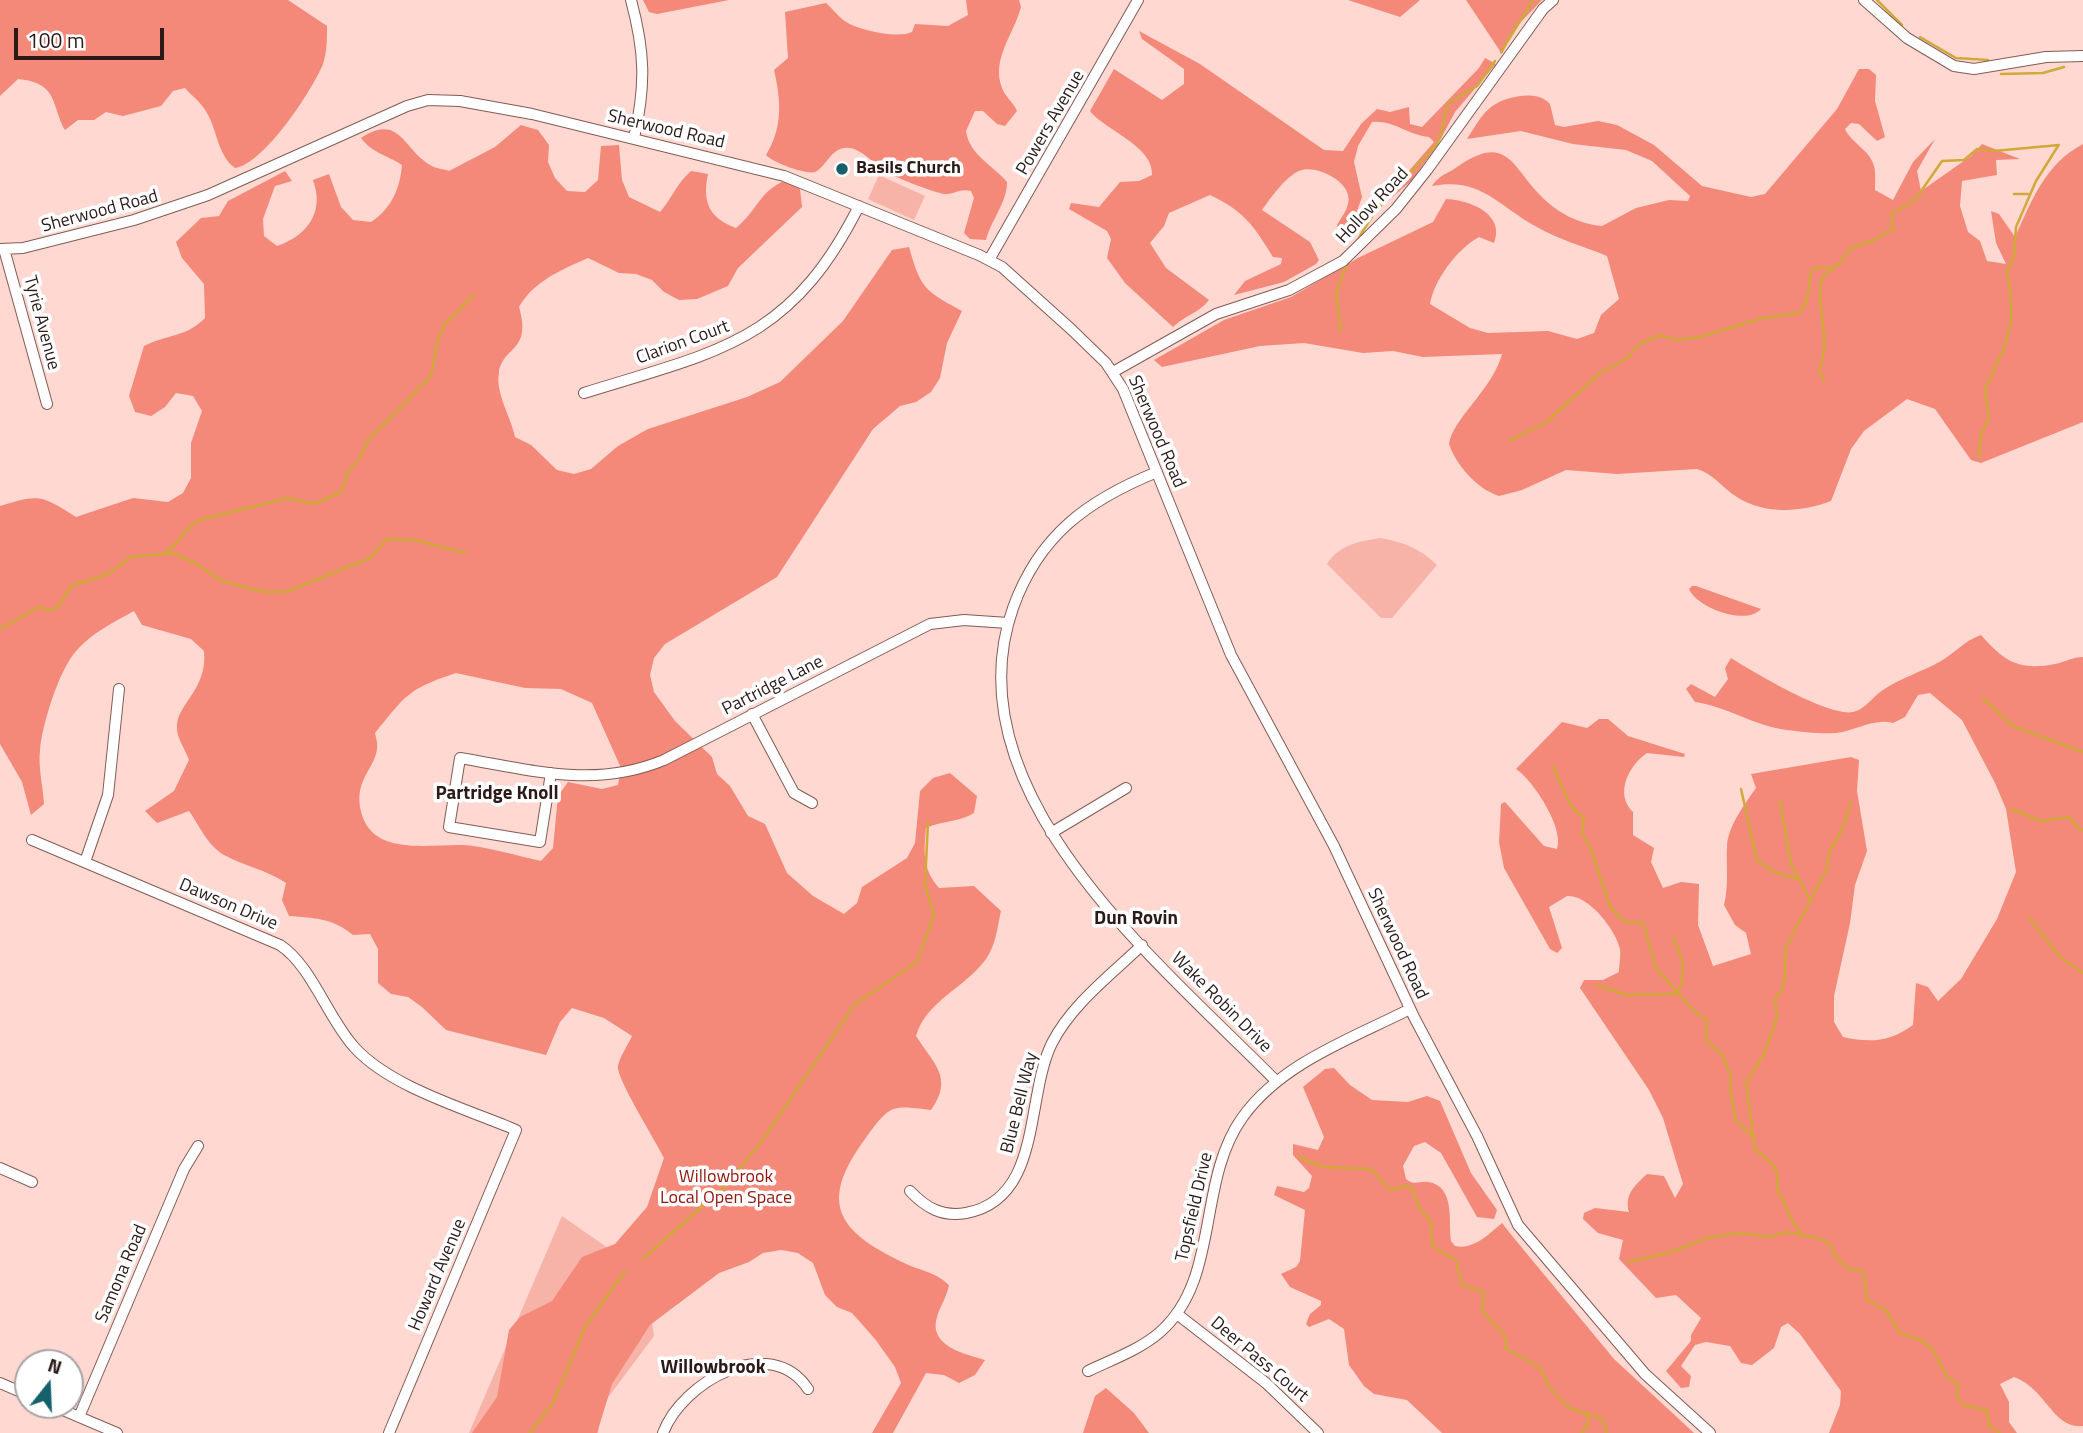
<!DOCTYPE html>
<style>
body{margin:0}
#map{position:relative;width:2083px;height:1433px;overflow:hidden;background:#ffd8d2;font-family:"Titillium Web",sans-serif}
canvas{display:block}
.north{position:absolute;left:14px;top:1349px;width:70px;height:70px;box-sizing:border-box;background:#fff;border:2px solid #aaa3a3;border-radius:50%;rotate:18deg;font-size:19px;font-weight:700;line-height:28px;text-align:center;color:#2b1a18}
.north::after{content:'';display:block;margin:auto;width:24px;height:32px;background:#14616c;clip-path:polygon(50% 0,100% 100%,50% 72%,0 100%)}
.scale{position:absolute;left:14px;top:28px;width:150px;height:32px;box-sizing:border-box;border:4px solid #2b1a18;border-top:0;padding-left:9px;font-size:21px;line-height:24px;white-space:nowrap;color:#2b1a18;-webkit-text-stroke:5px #fff;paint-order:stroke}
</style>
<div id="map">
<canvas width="2083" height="1433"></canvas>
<div class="north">N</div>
<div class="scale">100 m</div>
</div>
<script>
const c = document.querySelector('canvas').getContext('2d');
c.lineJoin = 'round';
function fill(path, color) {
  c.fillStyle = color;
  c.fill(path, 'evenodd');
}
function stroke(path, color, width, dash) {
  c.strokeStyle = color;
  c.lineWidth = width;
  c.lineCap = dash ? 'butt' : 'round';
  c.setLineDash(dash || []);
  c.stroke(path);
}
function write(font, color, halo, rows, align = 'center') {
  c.font = font + ' "Titillium Web",sans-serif';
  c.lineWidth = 7;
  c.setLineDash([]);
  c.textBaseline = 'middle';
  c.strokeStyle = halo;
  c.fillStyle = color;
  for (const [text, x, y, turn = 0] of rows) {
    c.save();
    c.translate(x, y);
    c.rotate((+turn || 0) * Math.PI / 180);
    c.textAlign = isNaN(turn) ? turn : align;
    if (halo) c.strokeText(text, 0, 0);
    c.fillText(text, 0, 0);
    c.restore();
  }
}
const green = new Path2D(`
 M879,175L925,196L914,220L868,199Z
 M1381,538C1403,542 1421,549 1437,565L1392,618H1381L1327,564C1339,545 1359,541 1381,538Z
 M562,1216L608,1248L648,1295L654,1336L601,1407L598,1433H469Z`);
const forest = new Path2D(`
 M0,0H288L327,26C327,39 327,52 323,64C312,91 264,164 235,168C218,156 217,130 207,113C201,102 193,97 185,88L173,91L161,106L123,116L106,112L94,120H78L65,130C51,105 59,83 18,79L0,96Z
 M643,0H729L657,14L649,12Z
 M966,0H1019L1021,7C1014,34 991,59 1002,88C1005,97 1014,103 1017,111L1005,126L997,124L983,111H975L966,131C969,155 994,166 1007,182C1007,203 991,220 986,240L970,239L964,233L974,198L971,191C960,188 955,194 945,194C935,193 900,179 890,174C876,167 860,145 844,148C830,150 826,167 815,172C806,175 772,162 766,155C783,128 781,100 774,70L788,58L785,12L826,3C832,8 836,14 842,19C854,30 898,39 912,32L915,24L948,26L968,15Z
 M1348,0H1420L1400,17Z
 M1466,0H1542L1514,29L1502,54Z
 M1139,31L1200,64L1324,150L1343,151L1361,124L1377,109L1390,112L1409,107L1410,124L1422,127L1479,68L1485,58L1496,64L1455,112L1437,146L1411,181L1389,200L1388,195L1434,142L1429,137C1407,135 1394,120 1372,122L1358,146L1354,162L1362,197L1345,245L1337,225C1342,216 1351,206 1348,195C1345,179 1314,164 1299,171C1285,177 1270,199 1262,210L1310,242L1319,260L1316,264L1284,282L1234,295L1245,281L1281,264L1282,258L1273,257C1254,226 1244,211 1210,195L1169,213L1164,226L1150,243L1166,268L1209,300C1200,312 1184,316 1173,327L1125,283L1107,258L1111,239L1107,231L1069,209L1071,203L1099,207L1120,182L1139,181L1152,175C1154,146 1103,129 1090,111L1114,69L1162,100L1184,84V69L1142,39Z
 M1859,69H1869L1876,75L1875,101L1885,137L1877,141L1859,124L1851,123L1845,129C1852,144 1870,150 1874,166C1876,173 1875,183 1875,190L1893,200L1913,162L1935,139L1917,171L1921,191L1971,156L1982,144L2020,159L1996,160L1997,175L1962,181L1960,206L1968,232L1980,241L1987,261L2006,264L1996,243L1991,211L1999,214L2015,237C2032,200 2045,164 2083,144V422L1981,463L1971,460L1935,409L1907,399L1864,431L1851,449L1831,501C1802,512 1764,515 1737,497C1722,488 1714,474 1697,469L1617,474L1566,470L1522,490L1499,496C1477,489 1456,465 1449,444C1453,418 1493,389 1502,354L1423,357L1393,351L1363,353L1304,343L1260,346L1162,367L1154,360L1224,320L1291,297L1358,258L1433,222L1446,199C1468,200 1506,213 1494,243L1479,237C1457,249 1434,280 1430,304L1470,328L1488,333L1548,331L1577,339L1594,333L1601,315L1619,299L1607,256C1583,246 1557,239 1535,226C1497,205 1481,177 1432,186C1439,175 1447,174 1457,167C1507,132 1512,167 1540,195C1556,212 1578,224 1602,226L1636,208L1669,200L1688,201L1690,196L1652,161L1626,150L1573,144L1521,131L1467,139C1474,128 1481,115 1491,107C1505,96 1538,89 1550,104L1555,125L1564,127L1598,121L1617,125L1654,145L1702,186L1751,197L1765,194L1837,109Z
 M521,125L538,130L549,145L548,162L555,178L567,191L585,192L598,180L601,146L619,145L622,180L629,197L660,212C672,198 677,183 691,171L708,174C702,202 709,218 736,228C757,211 759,192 784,181L800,189L802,207L738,268L728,286L697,299L679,300L664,292L652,280L636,274L619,273L588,258C561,270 534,281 519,307C532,352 504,345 499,372C495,393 511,417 515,437L531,445L557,470L574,474L591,469L618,446L648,429L747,397L780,382L843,321L892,250L909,247C921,289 924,290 962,311L947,343L940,378L931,392L916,402L900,406L873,429L777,577L665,644L654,658L650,675L654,692L675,721L712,757L717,774L730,786L748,816L765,824L787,873L813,896L844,914L857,903L862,887L907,858L915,843L920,791L933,778L950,773L977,796L974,813C957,823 943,820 926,828C924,853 922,868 939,888L974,886L1001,911C997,928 996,945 986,959C965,988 926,1001 916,1036C934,1064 954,1078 931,1110C890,1105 890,1105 865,1139C819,1202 836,1230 902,1262C920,1271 934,1271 949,1285C946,1299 940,1306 937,1317C928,1346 965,1354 985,1360L975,1375L959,1383L944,1375L926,1373L893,1433H872L901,1383L895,1367L875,1339L852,1313L837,1307L825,1295L813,1263L798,1253L781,1250L763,1253L749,1262L719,1273L650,1325L612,1384L597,1433H472L497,1397L509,1330L520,1317L552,1301L582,1257L615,1244L647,1207L664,1158C656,1141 616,1078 618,1066C620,1056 628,1045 632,1036L604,1018L572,1008L560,1022L546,1055L446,1030L422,1007L408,997L391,994L378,983V949L370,934L353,935C333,918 314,918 289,916L282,900L286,883C267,870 244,866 224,855C208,846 199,825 189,811L157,823L145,811L174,791L189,760C186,751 177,738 177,729C175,704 208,691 204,651L191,639L142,625L134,611C114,622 92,633 77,650C59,669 42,725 40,750C38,767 43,787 44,804L31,815L22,782L0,744V506C40,494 41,495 76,517L133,498L168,502L183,493L191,478V443L202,411L193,396L176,393L165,407L151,416L135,412L129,396L144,346C167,334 185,338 205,318L204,284L182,258L176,242L201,218L219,216L228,201L285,171L292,181L275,186L263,219L264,236L277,246C307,236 325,212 313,180L329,174L341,207L353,220L371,222C391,209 400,189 402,165C387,155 372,153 361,138C401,112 403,151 432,166C437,169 444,169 449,171L495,147ZM456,673L525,688L561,689L592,703L621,768L618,785L602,789L568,782L558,796L553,848L541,861C518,856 495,849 473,846C439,841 376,860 362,815C352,781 374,771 377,749C378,744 376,738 375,733C407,694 408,689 456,673Z
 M1692,586H1696L1761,609C1746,626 1697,608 1689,589Z
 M1981,635C2004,661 2018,671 2055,664C2065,662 2073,657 2083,657V1426C2053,1430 2046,1388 2014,1377L2000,1384L2009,1402V1422L2017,1433H1829L1840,1405L1841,1391L1800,1334L1788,1323L1781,1327L1774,1348L1752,1365L1741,1363L1730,1346L1706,1342L1695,1345L1681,1366L1691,1376L1689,1387L1681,1388L1666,1371L1691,1341V1335L1701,1318L1676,1295L1656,1298L1619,1259L1623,1240L1598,1233L1583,1219L1584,1213L1595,1208L1629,1212C1624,1195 1635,1185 1647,1174L1664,1176L1675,1198L1683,1184L1663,1118L1649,1090L1580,988L1584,980H1603L1619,972C1619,965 1621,956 1620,949C1616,930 1588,894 1567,896L1549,907L1562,948L1557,953L1550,949L1504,868L1499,842L1501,804L1505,802L1544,846L1557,849C1565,829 1533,780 1516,769L1562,722L1587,728L1599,719H1608L1628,736L1685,754L1684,757L1647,753C1629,765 1614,794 1633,812V835L1654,848L1651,862L1663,888L1681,882L1699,884L1698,925L1713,966L1751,954L1746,933L1735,925L1724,905C1729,884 1726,867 1727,846C1728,826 1745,804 1756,788L1751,774L1851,757L1859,760L1857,791L1867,851L1855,885L1850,923L1834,996V1022L1843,1037C1870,1043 1890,1042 1913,1025L1916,983L1928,987L1938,1001L1961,979L1997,919L2016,872L2006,809L1995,783L1962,720L1930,693L1918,695L1905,717L1893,723C1873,718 1856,731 1836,733C1821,734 1802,732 1787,730C1754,726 1726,706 1695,702L1686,689L1691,684L1715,697L1728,679L1725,668L1731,658C1753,672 1829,717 1853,712C1866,709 1872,697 1883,690C1900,678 1922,672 1941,661C1956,652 1964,641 1981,635Z
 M1334,1068L1350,1085L1372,1100L1408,1102L1427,1096L1440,1101L1471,1173L1497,1210L1494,1219L1477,1217L1441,1153L1425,1142L1414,1146L1403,1166L1406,1179C1414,1186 1419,1181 1428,1182C1456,1186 1448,1222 1451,1241L1455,1246C1474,1250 1489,1234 1502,1223L1513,1237L1614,1359L1694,1433H1442L1407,1400L1374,1394L1364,1386L1349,1365L1344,1329L1329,1319L1309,1327L1306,1324L1310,1314L1321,1305V1301L1290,1287L1281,1274L1296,1267L1300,1261L1305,1210L1274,1195L1277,1186L1304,1192L1309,1188L1312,1176L1293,1155V1144L1318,1150L1324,1137L1303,1087L1325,1069Z
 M1106,1388L1134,1413L1149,1433H1083L1095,1396Z`);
const stream = new Path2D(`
 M1877,0L1902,25
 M1920,37L1956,58L1988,60
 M1501,52L1533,0
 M2001,74L2043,73L2064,67
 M2014,194H2028
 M1358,240C1376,204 1407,178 1433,148C1446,135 1441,117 1449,103L1477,86L1495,61
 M1341,330L1336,294L1347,262
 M1824,381L1819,371C1833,333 1814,311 1822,277L1840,263L1851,248L1874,240L1893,229L1891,214L1915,200L1942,161L1964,160L1977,149L1994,151L2059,145
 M1509,441L1545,423L1601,372L1625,360L1640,344L1660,335L1675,340L1700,337L1763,318L1799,313C1814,294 1805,285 1813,268H1832
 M1979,457L1981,435L1989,418L1985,390L2005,345L2011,323V297L2007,271L2014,256L2016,227L2036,181L2058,146
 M165,553C179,544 184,529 199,520L288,498L314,504L341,492L349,470L361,457L367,441L431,376L438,339L444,325L474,295
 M0,629L39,607L50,610L58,607L71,586L108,574L131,557L173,553L197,564L220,580L263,592H286L370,558L387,539L415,540L465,553
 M1983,698L2013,726L2083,752
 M1553,767L1571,806L1584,818L1582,833L1591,849L1610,907L1625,922L1643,923L1656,968L1694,1011L1707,1020L1706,1041L1723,1055L1731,1078L1730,1089L1736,1121L1753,1137
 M1741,789L1757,860L1774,872L1797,879
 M1780,801L1791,864L1810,900
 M2011,809L2041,821L2069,817L2079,829L2083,830
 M2029,917L2060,957L2083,973
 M1673,938C1683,957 1687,975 1677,994
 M1597,985L1626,995L1677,994
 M1299,1157L1323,1167L1371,1169L1390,1190L1406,1186L1413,1189L1418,1206L1431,1222L1432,1246L1456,1260L1462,1285L1484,1292L1482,1311L1506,1337L1505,1348L1541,1368L1548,1386L1563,1402L1570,1408L1603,1419L1607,1433
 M1801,1233C1790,1223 1786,1203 1777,1190C1780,1166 1772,1164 1755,1149L1746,1083L1764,1054L1777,1017L1775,1000L1783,988L1785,973V949L1827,869L1829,852L1843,828L1851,802
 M643,1259L725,1186L762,1141L855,1004L917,962L934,915L925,885L928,822
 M1628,1262L1671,1252L1707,1238L1739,1233L1770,1237L1786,1232L1818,1238L1830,1244L1835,1256L1849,1269L1863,1271L1867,1300L1886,1310L1900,1333L1921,1340L1932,1349L1947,1377L1959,1385L1956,1395C1963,1410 1974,1406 1987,1410L1989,1426L2000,1433
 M530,1433L553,1403L585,1327L625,1271
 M1582,1433L1588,1424L1587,1414`);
const minor = new Path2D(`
 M631,0C645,52 646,85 634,138
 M1864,0L1907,38L1954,66L1974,69L2046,57L2083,56
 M0,249L23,248L134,220L208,195L407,106L428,100L460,101L532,114L784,176L979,255L1002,267L1072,330L1106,363L1123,389L1231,655L1334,846L1414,1017L1477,1136L1518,1225L1645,1374L1710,1433
 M4,249L47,404
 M989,260L1138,0
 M1113,372L1216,314L1289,290L1343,261L1396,209L1427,170L1543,9L1553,0
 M584,393C718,351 790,343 859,206
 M1157,472C1088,500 1039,535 1013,608C948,793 1163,966 1276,1081
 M752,714L794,793L812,803
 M551,773L540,842L449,827L460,758C532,770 594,789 664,760L930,624L964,620L1008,623
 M1051,833L1126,788
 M32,840L280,945C312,966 328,1019 355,1048C392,1088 467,1109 516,1130L389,1433
 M85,862L108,795L119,689
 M0,1168L32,1182
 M910,1191C926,1208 942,1217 966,1213C1043,1199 1025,1097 1052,1043C1072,1004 1111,975 1142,945
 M1177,1314L1266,1383L1318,1433
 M1088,1371C1111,1360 1139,1350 1159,1333C1221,1280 1196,1183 1242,1118C1281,1063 1351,1039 1410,1009
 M0,1383L28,1395
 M51,1405L117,1433
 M79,1417L184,1169L198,1146
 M663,1433C682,1382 770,1332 808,1389`);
const markers = [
 [842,169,7,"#14616c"]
];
const streetNames = [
 ["Powers Avenue",1051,123,-60],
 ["Sherwood Road",666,130,13],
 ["Hollow Road",1373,206,-47],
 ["Sherwood Road",100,212,-15],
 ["Tyrie Avenue",41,323,75],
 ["Clarion Court",683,343,-20],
 ["Sherwood Road",1156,432,67],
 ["Partridge Lane",773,686,-27],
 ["Dawson Drive",228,905,23],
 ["Sherwood Road",1397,944,65],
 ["Wake Robin Drive",1221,1003,45],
 ["Blue Bell Way",1020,1103,-76],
 ["Topsfield Drive",1195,1207,-77],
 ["Samona Road",122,1274,-67],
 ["Howard Avenue",438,1275,-67],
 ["Deer Pass Court",1259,1360,40]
];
const poiNames = [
 ["Basils Church",856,169]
];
const parkNames = [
 ["Willowbrook",726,1178],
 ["Local Open Space",726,1199]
];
const neighbourhoodNames = [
 ["Partridge Knoll",497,794],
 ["Dun Rovin",1136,919],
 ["Willowbrook",713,1368]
];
fill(green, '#f8b3a8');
fill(forest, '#f4897a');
stroke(stream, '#d0a939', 2.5);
stroke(minor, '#835b54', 12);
stroke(minor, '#fff', 10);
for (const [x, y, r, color] of markers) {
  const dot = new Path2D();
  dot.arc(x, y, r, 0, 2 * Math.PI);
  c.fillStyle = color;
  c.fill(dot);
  stroke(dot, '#fff', 2.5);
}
write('18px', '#2b1a18', '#fff', streetNames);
write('bold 18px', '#2b1a18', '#fff', poiNames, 'left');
write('18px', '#911810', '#fff', parkNames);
write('bold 19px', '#2b1a18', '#fff', neighbourhoodNames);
</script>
